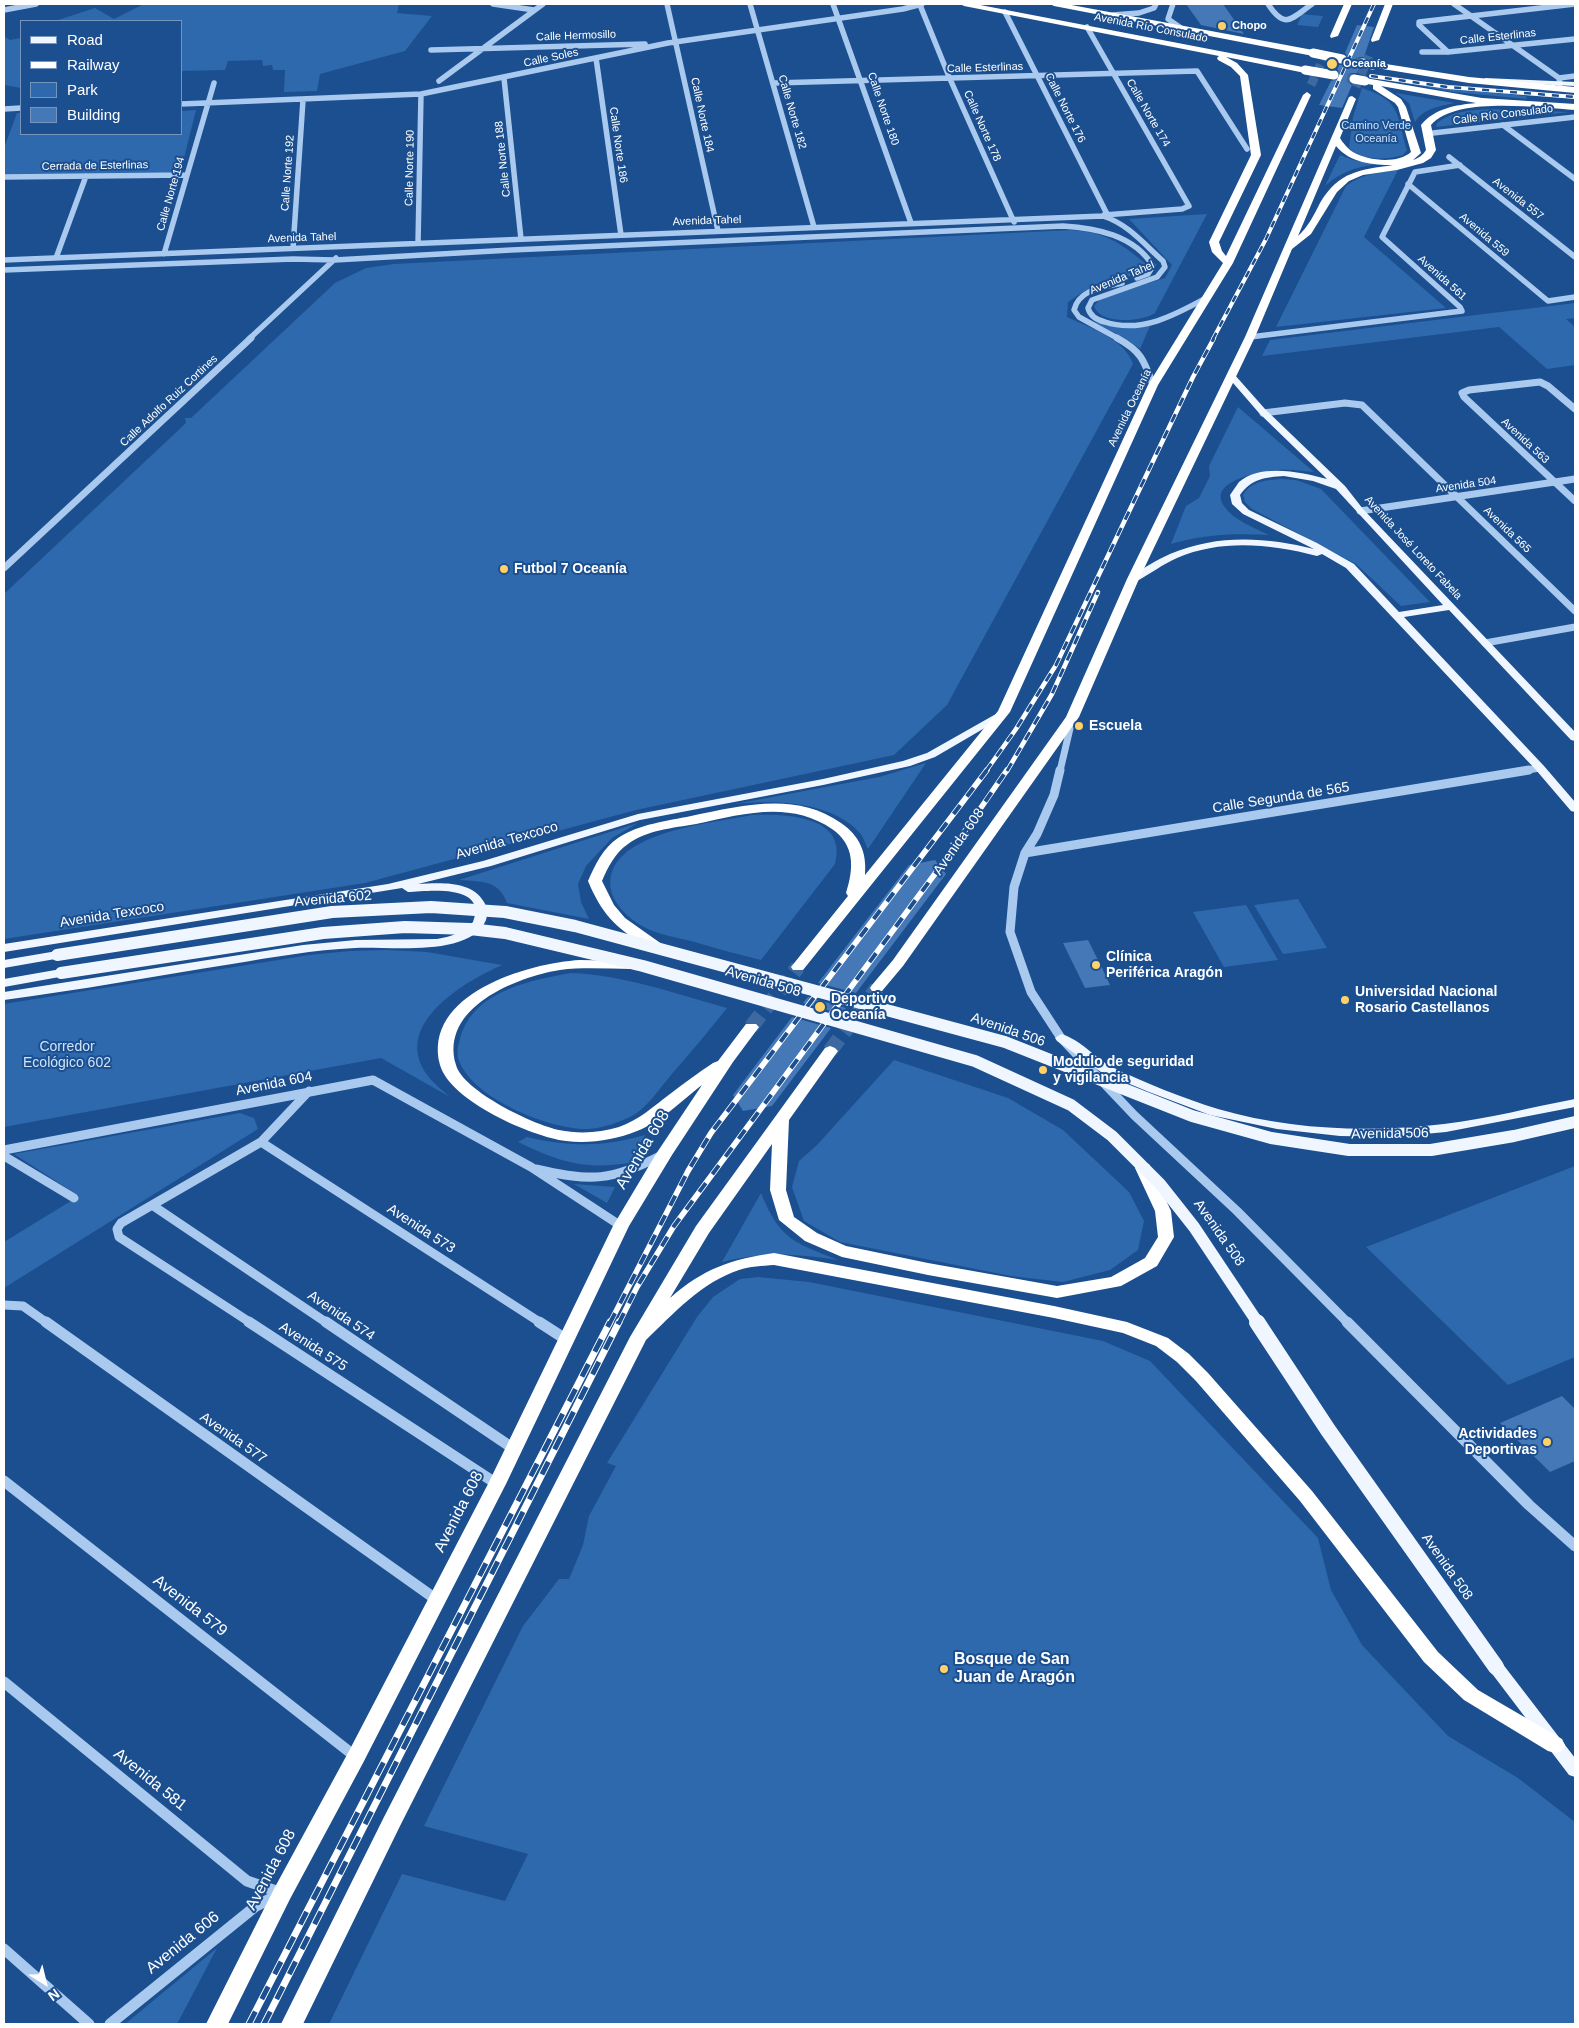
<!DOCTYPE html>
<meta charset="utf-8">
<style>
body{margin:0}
#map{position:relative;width:1579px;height:2028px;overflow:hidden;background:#1b4f8f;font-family:Helvetica,sans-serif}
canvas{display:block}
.frame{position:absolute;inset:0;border:5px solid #fff;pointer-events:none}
.legend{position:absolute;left:20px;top:20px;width:162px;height:115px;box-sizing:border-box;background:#1b4f8f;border:1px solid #7695bc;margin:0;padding:6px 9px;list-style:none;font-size:15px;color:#fff}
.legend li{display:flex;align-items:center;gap:10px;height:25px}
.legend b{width:25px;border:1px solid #7695bc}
.north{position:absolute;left:20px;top:1958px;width:50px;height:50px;-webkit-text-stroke:4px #1b4f8f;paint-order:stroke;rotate:144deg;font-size:14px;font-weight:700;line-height:20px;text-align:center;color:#fff}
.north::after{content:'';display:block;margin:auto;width:18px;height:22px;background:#fff;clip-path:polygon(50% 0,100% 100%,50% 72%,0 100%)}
</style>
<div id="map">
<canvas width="1579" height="2028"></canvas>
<div class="frame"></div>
<ul class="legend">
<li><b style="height:6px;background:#f0f6ff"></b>Road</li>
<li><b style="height:6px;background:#fff"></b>Railway</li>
<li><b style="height:14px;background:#2e69ad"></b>Park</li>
<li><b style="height:14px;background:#4478b7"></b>Building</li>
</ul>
<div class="north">N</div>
</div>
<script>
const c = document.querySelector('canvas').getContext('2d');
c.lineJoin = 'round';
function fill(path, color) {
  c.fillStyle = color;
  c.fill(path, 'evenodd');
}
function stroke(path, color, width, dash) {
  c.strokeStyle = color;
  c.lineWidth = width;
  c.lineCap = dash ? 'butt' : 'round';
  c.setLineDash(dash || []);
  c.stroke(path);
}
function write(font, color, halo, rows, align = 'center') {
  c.font = font + ' Helvetica,sans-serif';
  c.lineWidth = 4;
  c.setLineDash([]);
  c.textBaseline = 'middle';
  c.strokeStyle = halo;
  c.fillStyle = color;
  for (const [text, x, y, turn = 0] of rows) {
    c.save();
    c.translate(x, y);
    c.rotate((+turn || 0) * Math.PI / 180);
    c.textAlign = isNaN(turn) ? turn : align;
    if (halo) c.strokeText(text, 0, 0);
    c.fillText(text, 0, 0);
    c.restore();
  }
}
const green = new Path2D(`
 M144,4H399L397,13L432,16L405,51L320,74L317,91L284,92L285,70H273L272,65L263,66L262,60L228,61L225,70L181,71V21H55L95,8L114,19Z
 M1302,14L1323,16L1318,27L1297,25Z
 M4,36L10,40L21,38V88L4,85Z
 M1369,77L1443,88L1526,96L1527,99L1454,92Z
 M1362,88C1402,101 1396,114 1407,150L1403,155C1387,160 1361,161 1349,148L1353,117Z
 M1396,93L1455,103C1440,106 1424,108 1415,122L1409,103Z
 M1490,109L1570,112L1436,127L1437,123C1452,111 1471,110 1490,109Z
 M196,110L180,174L4,176V148L17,113H21V134H181V111Z
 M1340,155L1353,160L1383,164C1361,165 1341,171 1325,186Z
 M1398,170L1364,237L1446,308L1276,327L1346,186C1361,174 1380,172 1398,170Z
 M1207,214L1155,313C1142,322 1100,325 1094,306L1101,298L1165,278L1172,265L1129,219Z
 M1071,230C1105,232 1119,242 1145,263L1144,268L1139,273L1083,292L1068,302L1067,317C1090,328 1124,338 1133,364L947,705L894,755L636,810L365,883L4,939V594L186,423L185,418H191L335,283L366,268L394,264Z
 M1575,303V318L1566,319L1575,327V365L1547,369L1499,327L1262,356L1270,340Z
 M1094,322L1125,328L1150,326L1140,349L1128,340Z
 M1238,407L1314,472C1302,471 1291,469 1279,470C1263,471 1207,480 1224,506C1233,520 1255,528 1269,535C1235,533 1204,534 1171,544L1186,506L1199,498L1210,476L1209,466Z
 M1281,479L1296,480L1321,489L1430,602L1401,606L1356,564L1252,509L1245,502L1243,495C1251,481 1267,480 1281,479Z
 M926,763L868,849C865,843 863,836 859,832C830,801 773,800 735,804L879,777Z
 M752,815C785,814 848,815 835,864L761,960C737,954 714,948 691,941C677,938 663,935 650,930C634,923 615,908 611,890C601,832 714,823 752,815Z
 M638,823L612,838L586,866L578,884L581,902L589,919L507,903C498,879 481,882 459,880Z
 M1298,899L1327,948L1283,954L1254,905Z
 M1246,905L1278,960L1224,967L1193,912Z
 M386,950L427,952L502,965C464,982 390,1025 428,1076C434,1084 443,1091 450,1097L381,1058L4,1127V1004L309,955L350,951Z
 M571,973C624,975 676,994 727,1008C709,1031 690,1053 671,1075C659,1089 648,1107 632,1116C620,1122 603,1128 588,1129C550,1130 470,1098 458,1058C456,1050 460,1039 462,1032C478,990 532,980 571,973Z
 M894,1060L1008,1098L1063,1130L1129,1192L1144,1221L1138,1250L1110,1270L1063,1282L1011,1276L840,1242L804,1221L792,1187L799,1161L817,1145Z
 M240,1113L254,1118L258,1129L4,1288V1242L79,1196L14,1154Z
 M645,1135L630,1163C583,1170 560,1162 518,1142L527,1137C570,1147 603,1147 645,1135Z
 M1575,1166V1357L1508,1385L1366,1247Z
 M574,1184L615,1187L607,1203Z
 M761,1193C780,1240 794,1242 838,1260C793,1254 768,1251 722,1262Z
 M758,1277L809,1282L1103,1341L1150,1361L1318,1538L1331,1590L1362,1645L1448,1736L1518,1778L1575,1822V2024H329L402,1874L505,1901L528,1854L424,1826L523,1626L559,1579H569L583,1545L589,1516L616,1466L607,1463L697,1317L713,1297L740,1279Z
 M217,1948L177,2024H125Z`);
const building = new Path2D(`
 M1186,4H1223L1244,34L1201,25Z
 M1357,25L1374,27L1364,57H1359L1356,61V66L1359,69L1357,73H1351L1348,77V82L1352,85L1342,108L1319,105L1331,81L1339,79L1340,73L1337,69L1339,65H1344L1348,61V56L1345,53Z
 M935,860L946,874L856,993L818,983L909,865Z
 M1088,940L1103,970L1110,985L1085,988L1063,943Z
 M808,997L846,1008L841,1014L803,1003Z
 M792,1017L831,1028L772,1106L743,1111L733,1095Z
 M1562,1396L1575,1409V1461L1550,1472L1500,1423Z`);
const highwayTunnelFar1 = new Path2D(`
 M1342,59L1362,63
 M1334,75L1354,79
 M1311,85L1328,48
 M1356,87L1369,56`);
const highwayTunnel = new Path2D(`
 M751,1027L798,967
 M830,1051L877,988`);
const minorFar3 = new Path2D(`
 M493,4L534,10
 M667,4L718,231
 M750,4L814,227
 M833,4L911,223
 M1173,4L1168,19L1181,28
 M1268,4C1285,30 1291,19 1312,4
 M1454,4L1559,78L1560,84
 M920,5L950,79L1014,222
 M4,10L36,4
 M1005,12L1107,214
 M1113,15L1139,13L1154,8L1156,4
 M1087,27L1189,206L1182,209L1104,215
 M431,50L645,44
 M1422,52H1448L1575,39
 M1448,52L1419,25V22L1575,4
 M596,58L621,235
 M504,78L521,239
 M1559,78L1575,76
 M439,81L543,4
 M774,83L1197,71L1247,149
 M181,104L421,94L668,43L903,9L922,4
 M4,109L21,108
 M1503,125L1575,179
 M1433,133L1575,117
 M1449,157L1575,257
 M4,177L187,175
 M1408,184L1548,301L1575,297
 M418,243L421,94
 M293,248L303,100
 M164,254L214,83
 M56,258L86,176
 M4,260L1103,216C1128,224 1144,244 1163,261L1165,267L1157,277L1092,300L1088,308C1090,316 1097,320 1105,322C1142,334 1177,314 1208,297
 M4,270L293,259L335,260L511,250L1063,226C1096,228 1134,235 1153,266L1148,274L1137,278
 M1250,337L1462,311L1460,307L1382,237L1415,172L1460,165
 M249,339L336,258
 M1119,339L1079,317L1074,310C1079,289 1104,287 1122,283`);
const minorFar2 = new Path2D(`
 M1117,338C1141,351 1144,360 1153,385
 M1575,409L1548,386L1540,382L1469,390L1462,393L1464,397L1575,501
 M1263,413L1345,403L1362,405L1575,611
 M1360,511L1575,479
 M4,568L251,338
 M1485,643L1575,627
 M1060,771L1072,720
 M1521,771L1540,768`);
const minorFar1 = new Path2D(`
 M1060,770L1054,795L1037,834L1025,853L1014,887L1010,932L1031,992L1061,1038L1134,1115L1237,1211L1348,1323
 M1025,853L1529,770
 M261,1142L541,1323
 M4,1150L373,1080L531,1167L621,1226
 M4,1156L74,1198
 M537,1169C591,1182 612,1181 662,1155
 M152,1205L327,1323
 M4,1305L23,1306L47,1323
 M251,1323L119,1237L117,1229L121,1223L261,1142L309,1091`);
const minor = new Path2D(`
 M46,1322L437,1600
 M249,1322L497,1484
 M326,1322L514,1449
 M539,1322L567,1340
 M1347,1322L1529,1505L1575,1546
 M4,1481L356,1757
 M4,1682L247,1881L282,1893
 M4,1949L89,2024
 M110,2024L256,1906L280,1894`);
const major = new Path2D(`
 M1485,78L1575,82V86L1488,82L1484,80Z
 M1231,373L1234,374L1265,409L1345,486L1363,509L1575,732V741L1571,740L1449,610L1404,617L1544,766L1575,802V812L1571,811L1536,770L1346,568L1322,554L1317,556C1270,544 1222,539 1177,558C1163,564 1150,574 1137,581H1129V577C1143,569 1156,560 1170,554C1217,534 1266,537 1314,549L1243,514L1232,504L1230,495C1233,491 1236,486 1239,482C1260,463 1303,472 1327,479L1259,413L1227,376ZM1284,476L1313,481L1336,489L1443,605L1399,612L1354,564L1317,543L1249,510L1242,503L1240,495C1251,479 1265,477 1284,476Z
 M1003,710L1008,713L1007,715L935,757L910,766L823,785L640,820L491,866L418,884C440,883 471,880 484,902C487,907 488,914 486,920C470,958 388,946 355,948C314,950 273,957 232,964C156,976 80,990 4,1000V992L303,945L356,940L437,939C450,937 464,932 473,922C488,883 428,891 408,892L402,888L4,952V944L388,884L483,861L638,814L823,779L903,761L927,753Z
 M57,951L63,955L61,958L4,968V960Z
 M61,969L67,973L65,976L4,987V979Z
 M1061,1034C1080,1039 1095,1058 1112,1067C1143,1082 1185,1099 1218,1109C1290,1130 1370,1133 1444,1124C1488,1119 1532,1107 1575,1099V1107L1446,1132L1392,1137L1340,1136L1277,1129L1210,1115L1149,1092L1101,1072L1057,1041L1055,1038Z
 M1496,1661L1502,1663L1575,1758V1777L1569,1775L1490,1671L1488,1667L1490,1663Z`);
const highway = new Path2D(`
 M960,4H975L1308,68V72L1305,73L1226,57L1237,63L1248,75L1261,155L1219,242L1222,251L1226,256L1303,95L1307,92L1311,95L1233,263L1158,385L1010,712L803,970H793L791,967L848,896L846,893C854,868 855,845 832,829C790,800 742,814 696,824C673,828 647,830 628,844C615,853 608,867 602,881L614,905L625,918L666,947L664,950C656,952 650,948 643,944C614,927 601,912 588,881C595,865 603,848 618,838C639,824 667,821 691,816C741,806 795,791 841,823C860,836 867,853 865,875L998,711L1148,385L1223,263L1212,252L1209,242L1251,155L1240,76L1231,67L1218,60L1217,58L1219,56L964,6Z
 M1050,4H1066L1313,50L1317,53L1313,56L1054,6Z
 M1344,4H1352L1338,36L1331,38L1330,36Z
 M1385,4H1393L1379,40L1372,42L1371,40Z
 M1373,62L1469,77L1575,87V93L1469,83L1370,67L1369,65Z
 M1365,78L1482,98L1575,104V110C1539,108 1456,96 1431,125L1436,150L1431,158L1423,163L1397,170L1363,175L1349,181L1337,192L1311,234L1292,249L1255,337L1139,579L1079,717L903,966L882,991H872L870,988L872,985L893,960L1066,717L1127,579L1245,337L1349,97L1352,96L1356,99L1340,138C1343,143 1348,149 1353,152C1368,161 1398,164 1411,152L1398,107L1395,103L1373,89V85L1362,83L1361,81ZM1381,86L1476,103C1456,105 1435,108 1421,125L1426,150C1423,155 1419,158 1413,160L1421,153L1406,107L1401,99ZM1336,146C1350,163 1373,165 1393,165C1360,170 1339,171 1320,203C1314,215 1308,227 1298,236Z
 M580,960L632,961L637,962L639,965L637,968L632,969C608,969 584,967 560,970C516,977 439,1008 456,1065C463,1091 534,1125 559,1130C578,1134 600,1133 619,1127C639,1120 654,1106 670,1094C684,1083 698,1073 713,1063L718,1061L746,1024H756L759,1027L733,1062L672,1155L629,1226L506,1484L363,1763L290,1899L228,2024H206L275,1887L349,1751L488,1484L613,1226L656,1154L702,1085C681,1101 661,1122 637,1131C615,1140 589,1144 566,1141C532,1137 450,1101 440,1065C422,994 528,963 580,960Z
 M830,1046L835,1048L838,1051L789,1120L786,1190L794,1217L817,1233L846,1246L928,1263L1057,1286L1111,1277L1145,1258L1158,1237L1155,1211L1135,1168L1137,1164L1143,1163L1149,1164L1151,1168L1171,1211L1174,1237L1157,1266L1121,1286L1057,1298L928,1275L842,1257L805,1241L779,1220L770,1190L772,1144L709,1233L670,1298C703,1269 731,1259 774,1253L1054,1306L1127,1322L1168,1338L1189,1354L1208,1373L1312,1491L1438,1652L1478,1690L1562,1739L1565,1745L1562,1751L1555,1753L1548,1751L1464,1700L1424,1662L1300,1501L1196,1381L1177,1362L1156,1346L1123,1333L1054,1318L774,1265C762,1266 750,1266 739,1270C702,1282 673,1314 646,1340L401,1824L303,2024H281L384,1817L630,1337L696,1226L825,1048Z`);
const railFar3 = new Path2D(`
 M1371,76L1448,87L1575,97
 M1213,339L1266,239L1374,4`);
const railFar2 = new Path2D(`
 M986,771L1016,729L1056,665L1193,377L1214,338
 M1007,771L1052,694L1098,592`);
const railFar1 = new Path2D(`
 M610,1323L688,1171L711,1133L987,770
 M619,1323L637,1287L674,1226L940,867L1007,770`);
const rail = new Path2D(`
 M249,2024L610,1322
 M264,2024L619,1322`);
const majorBridgeFar1 = new Path2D(`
 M57,955L332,912L431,907L505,912L575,926L1005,1042L1192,1116L1271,1138L1349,1150H1431L1514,1136L1575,1122
 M61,973L323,933L405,927L470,929L505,933L643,966L975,1061L1071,1105L1112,1136L1160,1184L1194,1227L1258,1323`);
const majorBridge = new Path2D(`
 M1257,1322L1328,1430L1496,1667`);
const highwayBridge = new Path2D(`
 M1313,53L1342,59
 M1362,63L1373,65
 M1305,70L1334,75
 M1354,79L1365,81`);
const markers = [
 [1222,26,5,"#ffd166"],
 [1332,64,6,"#ffd166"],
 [504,569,5,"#ffd166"],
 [1079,726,5,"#ffd166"],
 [1096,965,5,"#ffd166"],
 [1345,1000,5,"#ffd166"],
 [820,1007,6,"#ffd166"],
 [1043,1070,5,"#ffd166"],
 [1547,1442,5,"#ffd166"],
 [944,1669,5,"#ffd166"]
];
const farPoinames = [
 ["Chopo",1232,26],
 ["Oceanía",1343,64]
];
const farStreetnames = [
 ["Avenida Río Consulado",1151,28,11],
 ["Calle Hermosillo",576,36,-2],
 ["Calle Esterlinas",1498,37,-6],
 ["Calle Soles",551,58,-12],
 ["Calle Esterlinas",985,68,-2],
 ["Calle Norte 176",1065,108,63],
 ["Calle Norte 180",883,109,71],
 ["Calle Norte 182",792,112,74],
 ["Calle Norte 174",1148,113,60],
 ["Calle Norte 184",702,115,78],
 ["Calle Río Consulado",1503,115,-7],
 ["Calle Norte 178",982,126,66],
 ["Calle Norte 186",618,145,82],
 ["Calle Norte 188",503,159,-96],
 ["Cerrada de Esterlinas",95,166,-1],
 ["Calle Norte 190",410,168,-89],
 ["Calle Norte 192",288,173,-86],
 ["Calle Norte 194",171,194,-74],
 ["Avenida 557",1518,199,38],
 ["Avenida Tahel",707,221,-2],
 ["Avenida 559",1484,235,40],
 ["Avenida Tahel",302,238,-2],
 ["Avenida Tahel",1122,278,-23],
 ["Avenida 561",1442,278,42],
 ["Calle Adolfo Ruiz Cortines",169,401,-43],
 ["Avenida Oceanía",1130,408,-64],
 ["Avenida 563",1525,441,43],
 ["Avenida 504",1466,485,-8],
 ["Avenida 565",1507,530,44],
 ["Avenida José Loreto Fabela",1413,548,47]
];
const farParknames = [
 ["Camino Verde",1376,126],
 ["Oceanía",1376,139]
];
const poiNames = [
 ["Futbol 7 Oceanía",514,569],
 ["Escuela",1089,726],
 ["Clínica",1106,957],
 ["Periférica Aragón",1106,973],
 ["Universidad Nacional",1355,992],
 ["Rosario Castellanos",1355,1008],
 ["Deportivo",831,999],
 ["Oceanía",831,1015],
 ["Modulo de seguridad",1053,1062],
 ["y vigilancia",1053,1078],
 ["Actividades",1537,1434,"right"],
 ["Deportivas",1537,1450,"right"]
];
const streetNames = [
 ["Calle Segunda de 565",1281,798,-9],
 ["Avenida Texcoco",507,841,-16],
 ["Avenida 608",959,842,-55],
 ["Avenida 602",333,899,-5],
 ["Avenida Texcoco",112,915,-9],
 ["Avenida 508",763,982,16],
 ["Avenida 506",1008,1030,19],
 ["Avenida 604",274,1084,-11],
 ["Avenida 506",1390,1134,-1],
 ["Avenida 573",421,1229,33],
 ["Avenida 508",1219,1233,55],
 ["Avenida 574",341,1316,34],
 ["Avenida 575",313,1347,33],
 ["Avenida 577",233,1438,35],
 ["Avenida 508",1447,1567,55]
];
const parkNames = [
 ["Corredor",67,1047],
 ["Ecológico 602",67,1063]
];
const nearStreetnames = [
 ["Avenida 608",643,1150,-59],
 ["Avenida 608",459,1512,-63],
 ["Avenida 579",190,1606,38],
 ["Avenida 581",150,1780,39],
 ["Avenida 608",271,1870,-62],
 ["Avenida 606",183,1943,-39]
];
const nearPoinames = [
 ["Bosque de San",954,1660],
 ["Juan de Aragón",954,1678]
];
fill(green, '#2e69ad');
fill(building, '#4478b7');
stroke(highwayTunnelFar1, '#3d69a0', 9, [9, 4.5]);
stroke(highwayTunnel, '#3d69a0', 15, [15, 8]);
stroke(minorFar3, '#a9c9ee', 5.5);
stroke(minorFar2, '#a9c9ee', 7);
stroke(minorFar1, '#a9c9ee', 9);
stroke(minor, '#a9c9ee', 11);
fill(major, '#f0f6ff');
fill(highway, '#fff');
stroke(railFar3, '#fff', 4);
stroke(railFar2, '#fff', 4.5);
stroke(railFar1, '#fff', 5.5);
stroke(rail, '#fff', 7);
stroke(railFar3, '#1b4f8f', 2.5, [7]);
stroke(railFar2, '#1b4f8f', 3, [9]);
stroke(railFar1, '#1b4f8f', 4, [11]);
stroke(rail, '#1b4f8f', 5, [14]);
stroke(majorBridgeFar1, '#f0f6ff', 12);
stroke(majorBridge, '#f0f6ff', 16);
stroke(highwayBridge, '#fff', 9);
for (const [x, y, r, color] of markers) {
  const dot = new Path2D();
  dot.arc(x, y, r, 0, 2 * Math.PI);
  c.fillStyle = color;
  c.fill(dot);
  stroke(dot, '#1b4f8f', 2);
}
write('bold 11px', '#fff', '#1b4f8f', farPoinames, 'left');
write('11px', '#fff', '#1b4f8f', farStreetnames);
write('11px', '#cfe3fa', '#1b4f8f', farParknames);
write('bold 14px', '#fff', '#1b4f8f', poiNames, 'left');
write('14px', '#fff', '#1b4f8f', streetNames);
write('14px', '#cfe3fa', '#1b4f8f', parkNames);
write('16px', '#fff', '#1b4f8f', nearStreetnames);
write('bold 16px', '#fff', '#1b4f8f', nearPoinames, 'left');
</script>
